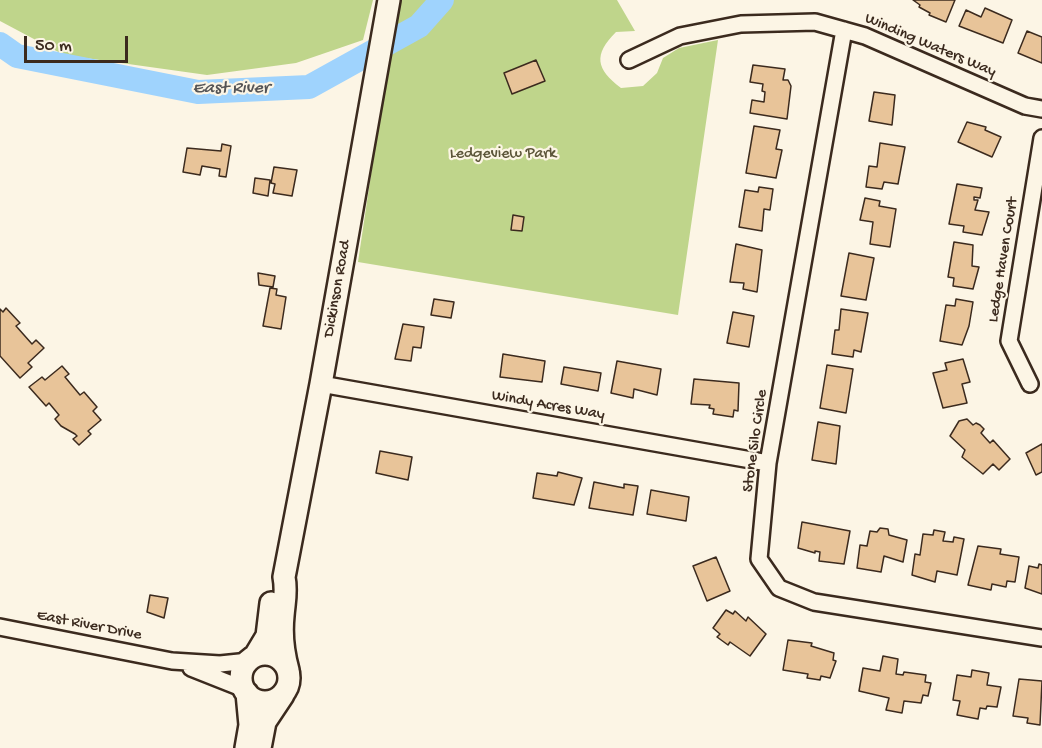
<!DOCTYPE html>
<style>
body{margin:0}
#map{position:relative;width:1042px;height:748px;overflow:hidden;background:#fcf5e5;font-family:"Gochi Hand",sans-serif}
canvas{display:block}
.scale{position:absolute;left:24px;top:36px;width:104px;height:27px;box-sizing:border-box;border:3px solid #3b2a1e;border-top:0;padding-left:8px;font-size:18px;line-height:21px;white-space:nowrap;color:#3b2a1e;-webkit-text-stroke:4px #fcf5e5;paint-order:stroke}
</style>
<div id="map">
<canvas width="1042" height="748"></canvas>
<div class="scale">50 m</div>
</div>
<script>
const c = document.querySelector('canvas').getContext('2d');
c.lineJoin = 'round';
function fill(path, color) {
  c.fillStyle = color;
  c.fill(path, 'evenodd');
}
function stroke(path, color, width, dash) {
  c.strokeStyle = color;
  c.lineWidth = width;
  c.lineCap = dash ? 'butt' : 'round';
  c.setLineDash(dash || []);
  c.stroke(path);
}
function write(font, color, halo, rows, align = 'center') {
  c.font = font + ' "Gochi Hand",sans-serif';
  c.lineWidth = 4.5;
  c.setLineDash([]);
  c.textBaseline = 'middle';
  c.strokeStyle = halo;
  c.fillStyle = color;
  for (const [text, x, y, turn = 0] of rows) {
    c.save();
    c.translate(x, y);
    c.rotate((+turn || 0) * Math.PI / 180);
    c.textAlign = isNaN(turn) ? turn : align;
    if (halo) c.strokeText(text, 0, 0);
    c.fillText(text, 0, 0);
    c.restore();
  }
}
const green = new Path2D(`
 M0,0H373L363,40L296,63L207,75L64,55L0,21Z
 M397,0H617L635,31L616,32C593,55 596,69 621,88L643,86L657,73L663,58L679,48L718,40L678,315L358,262Z`);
const river = new Path2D(`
 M0,44L17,56L198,92L309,87L419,26L442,0`);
const building = new Path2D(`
 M913,0H955L946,22L929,15L930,13L919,7L920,5Z
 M985,8L1012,20L1003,43L959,26L966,10L981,17Z
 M1027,31L1042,37V63L1018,53Z
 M536,60L545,81L512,94L504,73Z
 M753,65L785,69L783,80H788L791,86L787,119L750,113L752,100L764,102L765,92L762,91L763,84L750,82Z
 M874,92L895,95L892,125L869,121Z
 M967,122L986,127L985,130L1001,137L992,157L958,142Z
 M754,126L780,130L776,149L782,150L776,178L746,173Z
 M880,143L905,147L898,184L884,182L882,189L866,187L869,166L877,167Z
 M222,144L231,146L226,177L219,176L220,169L202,166L200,175L183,172L187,148L221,151Z
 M274,167L297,170L292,196L273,193L275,184L271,183Z
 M255,178L270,180L268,196L253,193Z
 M957,184L982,188L980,198L974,197V200H978L975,210L989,212L982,235L963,232L964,226L949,224Z
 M759,187L773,189L770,210L764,209L762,231L739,227L745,190L758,192Z
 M865,198L880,201L879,206L896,209L890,247L870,244L873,222L860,220Z
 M513,215L524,217L522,231L511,230Z
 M954,242L973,245L972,266L979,267L973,289L953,286L954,278L948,277Z
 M736,244L762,250L757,292L743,289L744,283L730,282Z
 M849,253L874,258L866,300L841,296Z
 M258,273L275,276L273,287L259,285Z
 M270,288L277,289L276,295L286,297L281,329L263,326Z
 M434,299L454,302L451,318L431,315Z
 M956,299L973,302L969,326L962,345L940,341L946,305L955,306Z
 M6,308L20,323L16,326L32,344L36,340L44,348L28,363L32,367L20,378L0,356V309L3,312Z
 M841,309L868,313L861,352L854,350L853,357L832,354L835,330H839Z
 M733,312L754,316L749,347L727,343Z
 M403,324L424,327L421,348L413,347L411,361L395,359Z
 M503,354L545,361L542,382L500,377Z
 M963,359L970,382L962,384L967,403L943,408L933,373L947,370L945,363Z
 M617,361L661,369L657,395L634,389L633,398L611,393Z
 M827,365L853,369L846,413L820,408Z
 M62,366L69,374L65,377L80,395L84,392L97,407L93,411L101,420L88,431L91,434L79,445L73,439L77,436L75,434L61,426L55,419L59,415L49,403L46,406L29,387L42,377L45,380Z
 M564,367L601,373L598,391L561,384Z
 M694,379L739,383L738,411L734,410L733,417L713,414L714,409L709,408L710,405L691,404Z
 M967,419L973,425L976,423L980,425L984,429L981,433L990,443L993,440L1010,459L999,470L993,464L983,474L962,457L965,450L950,436L959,421Z
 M818,422L840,426L836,464L812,460Z
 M1042,444V472L1036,475L1026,453Z
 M380,451L412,457L408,480L376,473Z
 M558,472L582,478L574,505L533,498L537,473L557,476Z
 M594,482L624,488V484L638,486L633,515L589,508Z
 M651,490L689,497L686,521L647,514Z
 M802,522L850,531L844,564L819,561L820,552L815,551V553L798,548Z
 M880,528L888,529L889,535L907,540L903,562L884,556L881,572L857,568L860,545L867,546L870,531L877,532Z
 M934,530L945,532L943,541L953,542L954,537L964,539L957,575L937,571L935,582L912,575L915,554L920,555L923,534L933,535Z
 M978,546L1001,549L1000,554L1019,557L1015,582L1007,581L1006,587L992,584L991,590L968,585Z
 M716,557L730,591L707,601L693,566Z
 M1039,564L1042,565V594L1025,588L1029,566L1038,568Z
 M150,595L168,598L164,618L147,612Z
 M726,610L733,614L735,611L746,621L748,617L766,634L750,656L730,642L728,645L717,637L720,634L713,628Z
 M788,640L812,643L811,646L834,653L833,660L836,661L830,678L821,676L820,680L807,678L808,674L783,670Z
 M883,656L898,659L896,674L903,675L904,672L926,675L925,682L931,683L928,696L923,695L921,703L904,701L902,713L886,710L889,698L859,691L863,668L880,671Z
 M972,670L989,673L987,685L1001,687L997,707L987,706L986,709L980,708L978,719L957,715L960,701L953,700L957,675L971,677Z
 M1019,679L1042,681L1040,725L1027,723L1028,718L1013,716Z`);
const street = new Path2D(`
 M844,30L768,463L759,559L779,588L814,602L1042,638
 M629,60L680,36L741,24L815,22L865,36L1025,106L1042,109
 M321,384L768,463
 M1030,384L1009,341L1042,138
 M0,627L172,661L220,664L249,661
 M191,668L244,689`);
const secondary = new Path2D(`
 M241 678a24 24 0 1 1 48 0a24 24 0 1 1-48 0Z
 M255,656L267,636L271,603
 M288,670C283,652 281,635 283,616C284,602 287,592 284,577L321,384L389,0
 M246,748L250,725L247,693
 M260,748L265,722L283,695`);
const streetNames = [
 ["Winding Waters Way",930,46,23],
 ["Ledge Haven Court",1004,260,-81],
 ["Dickinson Road",338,289,-80],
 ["Windy Acres Way",548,406,10],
 ["Stone Silo Circle",756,441,-82],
 ["East River Drive",89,626,11]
];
const parkNames = [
 ["Ledgeview Park",503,155]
];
const waterNames = [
 ["East River",231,89]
];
fill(green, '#bfd58b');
stroke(river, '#9fd3fd', 24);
fill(building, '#e8c499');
stroke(building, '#3b2a1e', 1.5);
stroke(street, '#3b2a1e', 20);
stroke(secondary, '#3b2a1e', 26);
stroke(street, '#fcf5e5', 15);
stroke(secondary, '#fcf5e5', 21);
write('16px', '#3b2a1e', '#fcf5e5', streetNames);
write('16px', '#5c5539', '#fcf5e5', parkNames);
write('italic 18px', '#545456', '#fcf5e5', waterNames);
</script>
